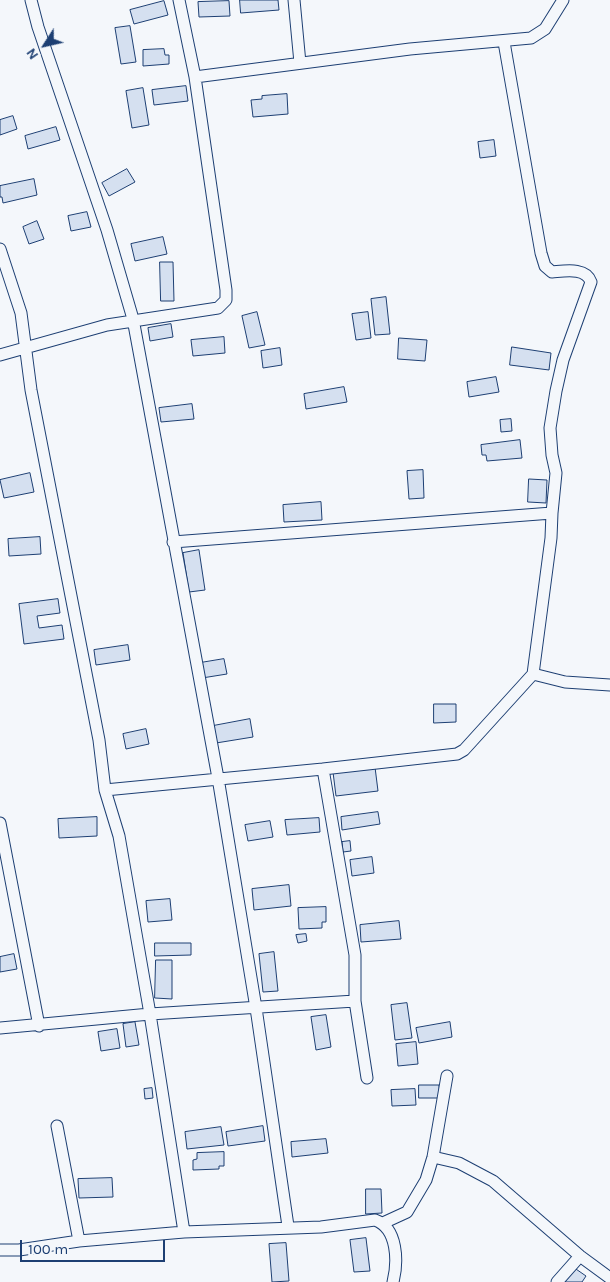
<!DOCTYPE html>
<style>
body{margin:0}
#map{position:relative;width:610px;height:1282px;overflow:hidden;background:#f4f7fb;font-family:Karla,sans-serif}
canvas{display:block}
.north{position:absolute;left:20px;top:20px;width:50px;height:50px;-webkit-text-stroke:4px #f4f7fb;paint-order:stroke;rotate:235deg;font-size:14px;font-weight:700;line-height:20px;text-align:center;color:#1d3f73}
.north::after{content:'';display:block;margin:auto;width:18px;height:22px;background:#1d3f73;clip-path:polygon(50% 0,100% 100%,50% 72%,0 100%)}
.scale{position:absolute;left:20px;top:1240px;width:145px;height:22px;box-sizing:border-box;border:2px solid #1d3f73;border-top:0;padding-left:6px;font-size:15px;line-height:18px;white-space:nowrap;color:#1d3f73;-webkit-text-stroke:4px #f4f7fb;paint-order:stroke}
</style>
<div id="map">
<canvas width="610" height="1282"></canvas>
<div class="north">N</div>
<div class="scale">100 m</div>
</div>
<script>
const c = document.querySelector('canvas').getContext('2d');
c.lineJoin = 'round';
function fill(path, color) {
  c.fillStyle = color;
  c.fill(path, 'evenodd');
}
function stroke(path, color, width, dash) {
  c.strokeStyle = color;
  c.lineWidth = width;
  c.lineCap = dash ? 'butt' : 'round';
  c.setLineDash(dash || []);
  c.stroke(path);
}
const building = new Path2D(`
 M240,0H278L279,10L241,13Z
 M164,1L168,15L134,24L130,10Z
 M229,1L230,16L199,17L198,2Z
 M130,26L136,62L121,64L115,28Z
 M164,49L165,55H169V64L143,66V50Z
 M186,86L188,101L154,105L152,90Z
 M143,88L149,125L132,128L126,91Z
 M287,94L288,114L253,117L251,100L262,99V96Z
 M13,116L17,129L0,135V120Z
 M56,127L60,140L28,149L25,136Z
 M494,140L496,156L480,158L478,142Z
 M127,169L135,182L109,196L102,183Z
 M34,179L37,195L3,203L2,197H0V186Z
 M87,212L91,227L71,231L68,216Z
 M37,221L44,239L29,244L23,227Z
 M163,237L167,254L135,261L131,244Z
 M160,262H173L174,301H161Z
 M386,297L390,334L375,335L371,299Z
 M257,312L265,345L249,348L242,316Z
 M368,312L371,338L356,340L352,314Z
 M171,324L173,337L150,341L148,328Z
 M224,337L225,353L193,356L191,340Z
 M399,338L427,340L425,361L398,359Z
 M512,347L551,353L549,370L510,365Z
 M280,348L282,365L263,368L261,351Z
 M496,377L499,392L469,397L467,382Z
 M344,387L347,402L306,409L304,394Z
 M192,404L194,419L161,422L159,408Z
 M511,419L512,431L501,432L500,420Z
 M520,440L522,458L487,461L486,455H482L481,445Z
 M423,470L424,498L409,499L407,471Z
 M30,473L34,492L4,498L0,480Z
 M529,479L547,480L546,503L528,502Z
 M321,502L322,520L284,522L283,505Z
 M40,537L41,554L9,556L8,539Z
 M199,550L205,590L189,592L183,553Z
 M58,599L60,613L37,616L39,628L62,625L64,639L24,644L19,604Z
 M128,645L130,660L96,665L94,650Z
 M224,659L227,674L202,678L200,663Z
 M434,704H456V722L434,723Z
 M250,719L253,737L216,743L213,726Z
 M146,729L149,744L126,749L123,734Z
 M375,767L378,791L336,796L333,772Z
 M378,812L380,824L342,830L341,817Z
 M97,817V836L59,838L58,819Z
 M319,818L320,832L287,835L285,820Z
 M270,821L273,837L248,841L245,825Z
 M350,841L351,851L343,852L342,842Z
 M372,857L374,873L352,876L350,860Z
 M289,885L291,906L254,910L252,889Z
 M170,899L172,920L148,922L146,901Z
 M326,907V922H322V928L299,929L298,908Z
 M399,921L401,939L361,942L360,925Z
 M306,934L307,941L298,943L296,935Z
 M155,943H191V955L155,956Z
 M274,952L278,991L263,992L259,954Z
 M14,954L17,969L0,972V957Z
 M156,960H172V999L155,998Z
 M407,1003L412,1038L395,1040L391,1005Z
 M326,1015L331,1047L316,1050L311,1017Z
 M135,1022L139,1045L126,1047L123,1024Z
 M450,1022L452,1037L419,1043L416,1028Z
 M117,1029L120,1048L101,1051L98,1032Z
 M416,1042L418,1064L398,1066L396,1044Z
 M419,1085H439L440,1098H419Z
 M152,1088L153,1098L145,1099L144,1089Z
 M415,1089L416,1105L392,1106L391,1090Z
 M263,1126L265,1141L228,1146L226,1132Z
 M221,1127L224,1145L187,1149L185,1132Z
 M326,1139L328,1153L292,1157L291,1142Z
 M224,1152V1166H219V1169L193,1170V1160L197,1159V1153Z
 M112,1178L113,1197L79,1198L78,1179Z
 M366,1189H381L382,1213L366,1214Z
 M366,1238L370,1271L354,1272L350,1240Z
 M286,1243L289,1281L272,1282L269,1244Z
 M573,1267L586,1276L582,1282H563Z`);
const minor = new Path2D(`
 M31,0L38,27L107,230L133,319L218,778L256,1008L288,1226
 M294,0L300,63
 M504,42L541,253L545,266L552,272C565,271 586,267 591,282L563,360L556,391L550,428L552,455L556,473L552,513
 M195,77L410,49L531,38L545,29L563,0
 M0,249L21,313L31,390L99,740L105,790L119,836L150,1014L184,1232
 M0,355L107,325L218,308L226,300V290L195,77L179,0
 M173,542L552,513L551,538L533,674
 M323,769L457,754L464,750L533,674L565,682L610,685
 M105,790L323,769L355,955V1001L367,1078
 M0,823L39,1026
 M0,1028L150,1014L355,1001
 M57,1126L79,1241
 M433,1157L459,1163L493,1181L580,1256L610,1278
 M383,1223L407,1212L426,1180L433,1157L447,1076
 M0,1250H19L79,1241L184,1232L321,1227L375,1220C398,1228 398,1262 393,1282
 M557,1282L580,1256`);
fill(building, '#d5e0f0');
stroke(building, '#1d3f73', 1);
stroke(minor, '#1d3f73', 13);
stroke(minor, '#f4f7fb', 11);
</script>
